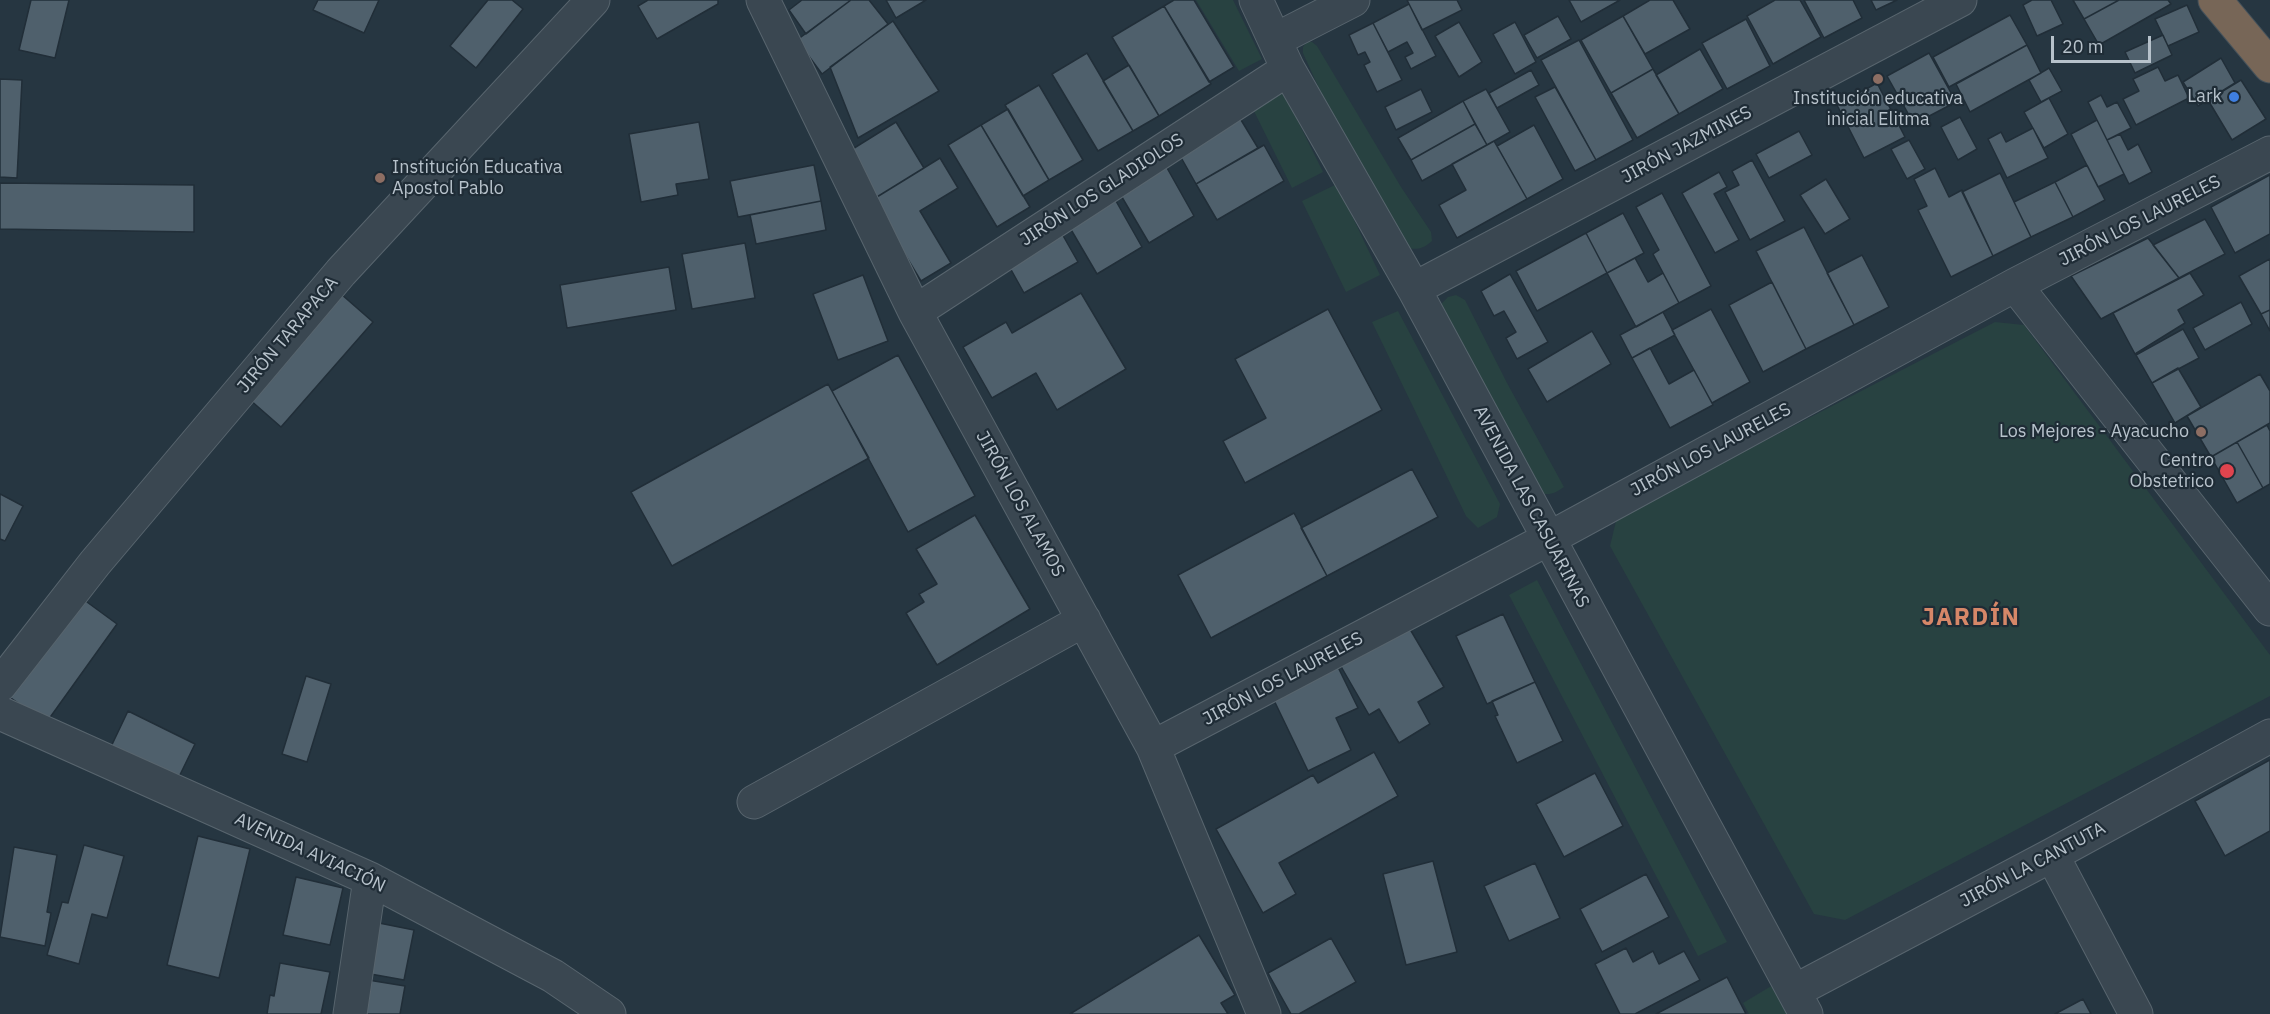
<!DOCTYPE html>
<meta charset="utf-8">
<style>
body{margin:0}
#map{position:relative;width:2270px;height:1014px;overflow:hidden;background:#263641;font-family:"IBM Plex Sans",sans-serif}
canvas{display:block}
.scale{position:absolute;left:2051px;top:36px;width:100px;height:27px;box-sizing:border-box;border:3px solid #b7c2cb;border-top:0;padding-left:8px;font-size:18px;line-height:21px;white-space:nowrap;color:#b7c2cb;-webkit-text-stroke:4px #1f2c36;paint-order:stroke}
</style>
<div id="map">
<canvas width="2270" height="1014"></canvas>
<div class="scale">20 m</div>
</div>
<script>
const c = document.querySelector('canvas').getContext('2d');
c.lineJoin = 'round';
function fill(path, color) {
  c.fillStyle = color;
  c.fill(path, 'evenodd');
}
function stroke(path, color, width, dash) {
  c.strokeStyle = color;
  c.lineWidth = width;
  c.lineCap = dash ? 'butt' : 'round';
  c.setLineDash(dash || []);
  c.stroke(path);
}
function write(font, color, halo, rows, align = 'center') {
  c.font = font + ' "IBM Plex Sans",sans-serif';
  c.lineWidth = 4.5;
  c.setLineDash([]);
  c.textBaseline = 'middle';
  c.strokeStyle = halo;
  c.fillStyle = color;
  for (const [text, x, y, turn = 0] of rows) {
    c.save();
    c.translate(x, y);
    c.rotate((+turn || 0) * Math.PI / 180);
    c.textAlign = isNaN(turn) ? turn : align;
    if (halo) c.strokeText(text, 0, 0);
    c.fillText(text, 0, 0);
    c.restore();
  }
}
const green = new Path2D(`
 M1196,0H1233L1262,59L1239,71Z
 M1307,42H1312L1317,46L1401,187L1431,232L1432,241C1422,250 1416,250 1403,247L1343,141L1303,53V47Z
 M1281,87L1323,172L1292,188L1250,103Z
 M1337,184L1380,275L1346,292L1302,201Z
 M1456,295L1465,300L1507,383L1564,487C1554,494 1549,496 1537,492L1439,306L1448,297Z
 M1398,311L1500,504L1497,517L1478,528L1466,516L1372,322Z
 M1995,322L2024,325L2270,655V696L1845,920L1814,914L1610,546L1617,517Z
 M1537,580L1727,942L1698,956L1509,595Z
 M1773,985L1790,1014H1749L1743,1003Z`);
const building = new Path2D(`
 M31,0H69L55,58L19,50Z
 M318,0H379L364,33L313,10Z
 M488,0H512L523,9L476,68L450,46Z
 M648,0H718V4L657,39L638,6Z
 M802,0H851L806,34L789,10Z
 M851,0H869L888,24L822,74L797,40Z
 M886,0H926L896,18Z
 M1174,0H1194L1234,67L1209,82L1164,6Z
 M1407,0H1457L1462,10L1422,30Z
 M1569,0H1620L1581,22Z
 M1650,0H1673L1690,29L1645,54L1623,16Z
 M1775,0H1800L1821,37L1773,64L1747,16Z
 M1804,0H1853L1862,18L1824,38Z
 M1871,0H1897L1876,10Z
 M2032,0H2051L2063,24L2037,36L2023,5Z
 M2073,0H2119L2084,19Z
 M2119,0H2168L2171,4L2099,45L2084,19Z
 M1409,4L1436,56L1411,69L1405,57L1413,53L1407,42L1388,52L1373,23Z
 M2187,5L2199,32L2168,46L2155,19Z
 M1164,6L1211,84L1159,116L1112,37Z
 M2010,15L2027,45L1949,87L1933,57Z
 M1558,16L1571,39L1537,58L1524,35Z
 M1623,16L1653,69L1611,93L1581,40Z
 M1746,19L1770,66L1727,89L1702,43Z
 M893,21L939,91L858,138L830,67Z
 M1459,22L1482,62L1459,77L1435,36Z
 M1515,22L1536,62L1515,74L1493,34Z
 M1373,23L1402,80L1377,92L1364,65L1370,62L1365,52L1358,55L1349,35Z
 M2163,35L2172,55L2135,73L2125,52Z
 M1579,40L1633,140L1596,160L1541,60Z
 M2027,45L2041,73L1970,112L1956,84Z
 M1700,49L1723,89L1679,114L1656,75Z
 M1087,53L1133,131L1098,151L1052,74Z
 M1929,53L1956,102L1914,124L1887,76Z
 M2221,58L2235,83L2198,106L2183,82Z
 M1129,65L1159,116L1133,131L1103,81Z
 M2158,67L2165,81L2178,75L2189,98L2136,125L2123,99L2139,91L2133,79Z
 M2049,68L2062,91L2041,102L2029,80Z
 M1653,69L1679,114L1637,138L1611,93Z
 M1531,70L1539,85L1497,108L1489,93Z
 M0,79L22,80L17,178L0,177Z
 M2241,80L2266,119L2232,140L2208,100Z
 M1877,83L1905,137L1864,158L1837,105Z
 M1039,85L1083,160L1049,180L1005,105Z
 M1555,87L1596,160L1575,171L1535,97Z
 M1421,89L1432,112L1396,130L1385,107Z
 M1486,89L1510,132L1487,145L1463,101Z
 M2101,95L2107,107L2117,102L2131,128L2107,140L2088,102Z
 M2049,98L2068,134L2044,148L2024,112Z
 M1463,101L1475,124L1411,160L1398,138Z
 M1008,109L1049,180L1023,196L981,125Z
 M1235,110L1258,148L1196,184L1174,145Z
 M1960,117L1977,149L1958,160L1941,127Z
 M2097,120L2124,174L2098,187L2071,134Z
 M699,122L709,179L676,184L678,195L641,202L629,134Z
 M896,122L924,168L872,200L851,150Z
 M1475,124L1487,145L1422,181L1411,160Z
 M981,125L1030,207L997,227L948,145Z
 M1534,125L1563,179L1527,199L1497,146Z
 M2033,128L2048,158L2007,178L1988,139L2001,132L2006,142Z
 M1799,131L1812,155L1769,178L1756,154Z
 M2120,134L2128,150L2138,144L2152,172L2129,184L2107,140Z
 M1909,140L1925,169L1907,179L1891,149Z
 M1494,141L1527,199L1457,238L1439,205L1466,190L1452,164Z
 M1264,145L1284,181L1217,220L1196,184Z
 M940,158L958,188L920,211L951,263L921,281L872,200Z
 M1162,159L1194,216L1149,243L1116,187Z
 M1752,160L1785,221L1750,240L1725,192L1739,185L1732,171Z
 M814,165L821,201L738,217L730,181Z
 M2087,165L2105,200L2073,217L2055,182Z
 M1935,168L1949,197L1962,190L1993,256L1951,277L1918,210L1927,206L1914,179Z
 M1719,172L1727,187L1714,194L1739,240L1715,253L1682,193Z
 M2000,173L2031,237L1993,256L1962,192Z
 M2270,175V234L2235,253L2211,207Z
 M1826,179L1850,219L1825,234L1800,195Z
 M2055,182L2073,217L2031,237L2014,202Z
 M0,183L194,185V232L0,229Z
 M1662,193L1711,286L1679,303L1653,254L1659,250L1636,207Z
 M1112,194L1142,247L1097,274L1066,221Z
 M821,201L826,230L756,244L750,215Z
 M1623,213L1644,253L1607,273L1586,233Z
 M2205,219L2225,254L2179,278L2153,245Z
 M1057,225L1078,262L1024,293L1004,257Z
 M1804,227L1854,325L1806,349L1756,251Z
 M1586,233L1607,273L1537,311L1516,271Z
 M2148,238L2179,278L2101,319L2071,276Z
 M745,243L755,298L692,309L682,254Z
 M1862,255L1889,307L1854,325L1827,273Z
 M1635,258L1648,282L1663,273L1679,303L1636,327L1607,273Z
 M2270,259V310L2261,314L2239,276Z
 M669,267L676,310L567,328L560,285Z
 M2190,273L2204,295L2178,310L2185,323L2135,354L2113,313Z
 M1510,274L1548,342L1517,359L1506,338L1516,332L1504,311L1494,316L1481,291Z
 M863,275L888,341L838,360L813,294Z
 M1772,282L1806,349L1763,372L1729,305Z
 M333,287L373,322L281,427L241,392Z
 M1081,293L1126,369L1057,410L1036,373L992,398L963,347L1006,322L1012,333Z
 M2241,302L2252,324L2205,350L2193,328Z
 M1328,309L1382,410L1245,483L1223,441L1266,418L1235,359Z
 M1711,309L1750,382L1712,403L1672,330Z
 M2270,310V331L2261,314Z
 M1663,312L1675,335L1632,358L1620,335Z
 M2183,329L2199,358L2152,383L2136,355Z
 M1592,331L1611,364L1547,402L1528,369Z
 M1650,348L1669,384L1694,370L1713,405L1670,428L1632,358Z
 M898,355L975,496L908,532L832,391Z
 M2178,368L2201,407L2175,423L2152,383Z
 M2260,374L2270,391V423L2211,457L2187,416Z
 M828,384L869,458L672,566L631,492Z
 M2267,425L2270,431V484L2263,488L2237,442Z
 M2237,442L2263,488L2237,503L2211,457Z
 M1412,469L1438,517L1327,576L1301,528Z
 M0,494L23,506L5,541L0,539Z
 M1294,513L1327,576L1211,638L1178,575Z
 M975,515L1030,609L937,665L906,613L924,602L919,594L937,584L916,549Z
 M76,594L117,624L46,723L4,693Z
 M1503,614L1535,682L1487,704L1456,636Z
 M1407,624L1444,687L1418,702L1430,724L1399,743L1379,709L1369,715L1339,663Z
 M1335,661L1358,708L1336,718L1351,750L1308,771L1270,692Z
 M306,676L331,684L307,762L282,754Z
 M1535,682L1563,741L1517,763L1495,716L1498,715L1492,701Z
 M128,711L195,744L175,785L108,753Z
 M1374,752L1398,796L1279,863L1296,894L1263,913L1216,829L1313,775L1318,783Z
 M2270,760V831L2225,856L2195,801Z
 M1595,773L1623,826L1564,857L1536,804Z
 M198,836L250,849L219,978L167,965Z
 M84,845L124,856L107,918L92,914L79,964L47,955L62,902L68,903Z
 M14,847L57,855L47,912L51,913L45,946L0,937Z
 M1433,861L1457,952L1406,965L1383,874Z
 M1535,863L1560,918L1509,941L1484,886Z
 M1646,874L1669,917L1602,952L1580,909Z
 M296,877L343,888L330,945L283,935Z
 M374,922L414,930L404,980L365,973Z
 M1199,935L1235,995L1221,1003L1228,1014H1070Z
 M1331,938L1356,982L1299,1014H1291L1268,973Z
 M1626,948L1633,962L1653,951L1659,964L1684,951L1700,980L1635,1014H1620L1595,964Z
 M280,963L330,972L321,1014H267L270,995L274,996Z
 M1727,977L1746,1014H1656Z
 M362,979L405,986L400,1014H356Z
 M2083,999L2091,1014H2055Z`);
const minor = new Path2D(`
 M763,0L915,312L1153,747L1264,1014
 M1256,0L1288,69L1414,289L1806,1014
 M1275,40L1353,0
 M2015,285L2270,609
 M1414,289L1960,0
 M915,312L1288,69
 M0,685L95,563L341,272L593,0
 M0,713L370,879L553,976L609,1014
 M1153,747L1548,539L2015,285L2270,153
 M754,802L1084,620
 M2052,855L2136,1014
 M1795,991L2052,855L2270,736
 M350,1014L370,879`);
const highway = new Path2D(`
 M2215,0L2270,66`);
const markers = [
 [1878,79,6,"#8d6e63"],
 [2234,97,6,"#3f7fe0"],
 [380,178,6,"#8d6e63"],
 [2201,432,6,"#8d6e63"],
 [2227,471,8,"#e0444e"]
];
const poiNames = [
 ["Lark",2222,97],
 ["Institución educativa",1878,99,"center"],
 ["inicial Elitma",1878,120,"center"],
 ["Institución Educativa",392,168,"left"],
 ["Apostol Pablo",392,189,"left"],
 ["Los Mejores - Ayacucho",2189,432],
 ["Centro",2214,461],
 ["Obstetrico",2214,482]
];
const streetNames = [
 ["JIRÓN JAZMINES",1687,145,-28],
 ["JIRÓN LOS GLADIOLOS",1102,190,-33],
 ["JIRÓN LOS LAURELES",2140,221,-27],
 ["JIRÓN TARAPACA",288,335,-50],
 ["JIRÓN LOS LAURELES",1711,450,-28],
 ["JIRÓN LOS ALAMOS",1020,504,61],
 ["AVENIDA LAS CASUARINAS",1531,507,62],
 ["JIRÓN LOS LAURELES",1283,679,-28],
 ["AVENIDA AVIACIÓN",310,853,25],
 ["JIRÓN LA CANTUTA",2033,865,-28]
];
const districtNames = [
 ["JARDÍN",1971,618]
];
fill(green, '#284241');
fill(building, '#4f606c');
stroke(building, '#212e38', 1.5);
stroke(minor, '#58656e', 35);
stroke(highway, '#45525b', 35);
stroke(minor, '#3a4751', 33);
stroke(highway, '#776657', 33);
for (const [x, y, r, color] of markers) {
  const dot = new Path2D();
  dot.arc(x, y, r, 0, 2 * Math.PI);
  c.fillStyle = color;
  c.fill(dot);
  stroke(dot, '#1f2c36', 2);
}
write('18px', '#b7c2cb', '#1f2c36', poiNames, 'right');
write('18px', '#b7c2cb', '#1f2c36', streetNames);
c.letterSpacing = '1.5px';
write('bold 24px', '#d68768', '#1f2c36', districtNames);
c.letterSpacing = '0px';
</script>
